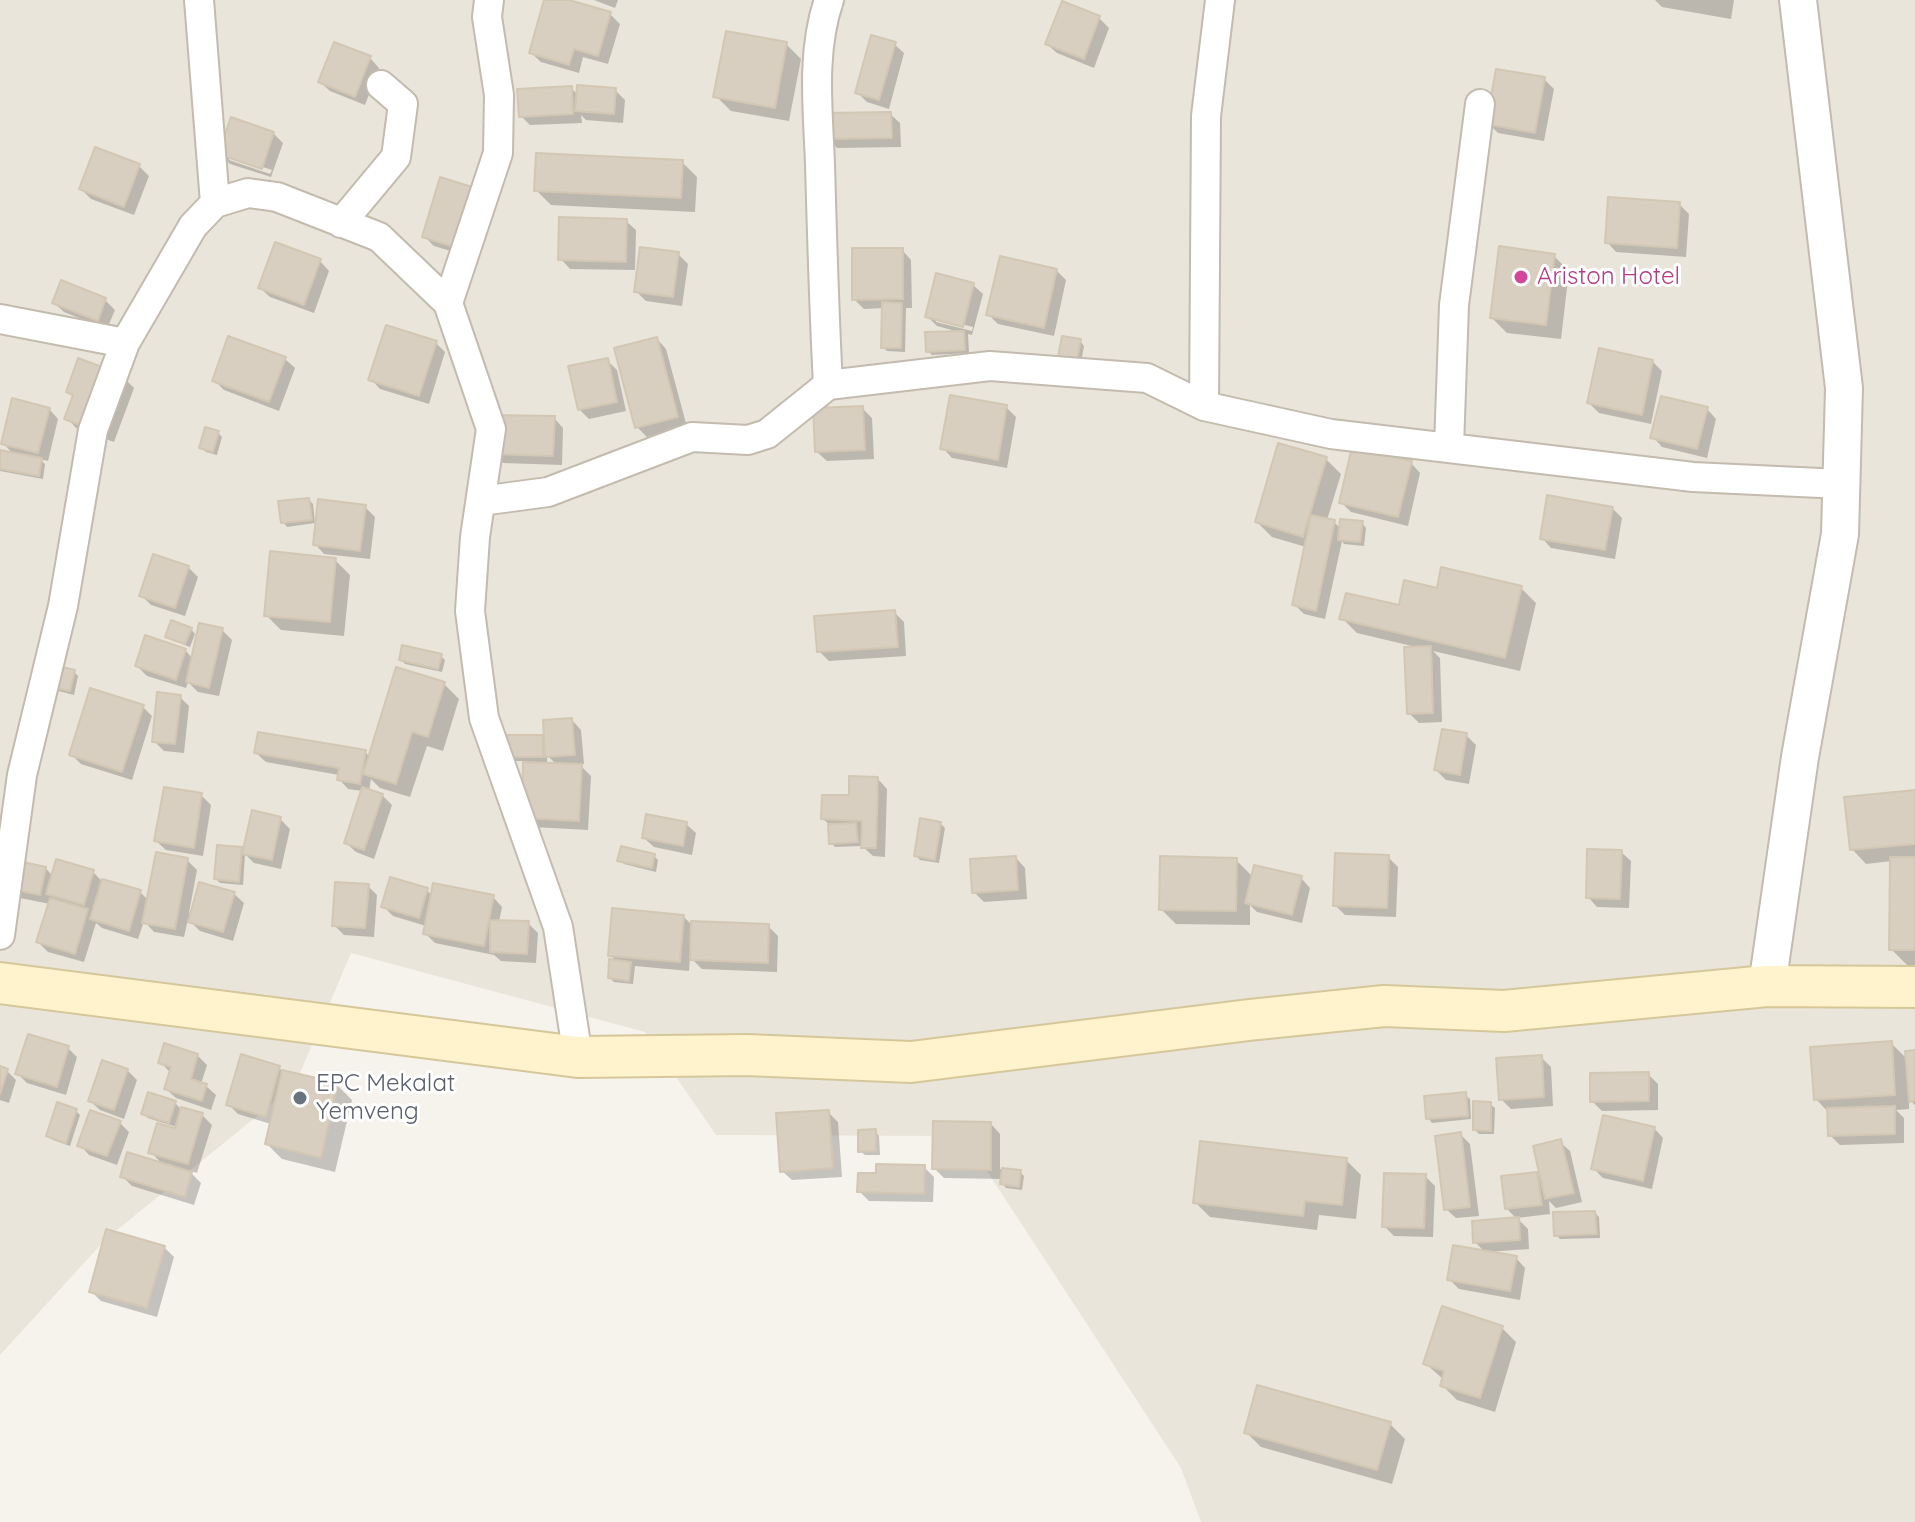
<!DOCTYPE html>
<style>
body{margin:0}
canvas{display:block;background:#f6f3ec}
</style>
<canvas width="1915" height="1522"></canvas>
<script>
const c = document.querySelector('canvas').getContext('2d');
c.lineJoin = 'round';
function fill(path, color) {
  c.fillStyle = color;
  c.fill(path, 'evenodd');
}
function stroke(path, color, width, dash) {
  c.strokeStyle = color;
  c.lineWidth = width;
  c.lineCap = dash ? 'butt' : 'round';
  c.setLineDash(dash || []);
  c.stroke(path);
}
function write(font, color, halo, rows, align = 'center') {
  c.font = font + ' Quicksand,sans-serif';
  c.lineWidth = 6;
  c.setLineDash([]);
  c.textBaseline = 'middle';
  c.strokeStyle = halo;
  c.fillStyle = color;
  for (const [text, x, y, turn = 0] of rows) {
    c.save();
    c.translate(x, y);
    c.rotate((+turn || 0) * Math.PI / 180);
    c.textAlign = isNaN(turn) ? turn : align;
    if (halo) c.strokeText(text, 0, 0);
    c.fillText(text, 0, 0);
    c.restore();
  }
}
const residential = new Path2D(`
 M0,0H1915V1522H1201L1181,1468L964,1136L716,1135L645,1032L351,953L295,1085L106,1239L0,1355Z`);
const shadow = new Path2D(`
 M546,0H561L610,14L620,24L608,64L583,57L579,73L541,62L531,53Z
 M594,0H618L615,8Z
 M1655,0H1734L1731,19L1662,7Z
 M1063,4L1099,18L1109,28L1094,68L1057,53L1047,44Z
 M786,44L801,59L789,121L731,111L716,96Z
 M894,44L904,53L889,109L867,102L857,92Z
 M370,58L379,68L365,105L330,91L320,82Z
 M1544,79L1554,89L1544,141L1498,133L1488,123Z
 M571,88L578,95L615,90L625,100L623,123L586,120L581,115L582,123L530,125L521,116Z
 M890,114L900,123L901,147L837,148L828,138Z
 M273,133L283,143L271,177L230,164L220,154ZM229,156L272,170L270,174L229,160Z
 M682,162L697,177L695,212L551,205L536,190Z
 M139,166L149,176L134,215L91,199L81,189Z
 M441,180L474,258L434,246L424,236Z
 M1679,204L1689,214L1686,257L1616,252L1607,242Z
 M626,221L636,230L635,270L570,269L561,259Z
 M902,250L911,260L912,308H906L905,352L887,351L883,347L884,308L864,309L854,299Z
 M678,254L688,264L682,306L646,301L636,291Z
 M1554,256L1569,271L1561,339L1507,333L1492,318Z
 M320,261L329,271L314,313L270,297L260,288Z
 M1056,270L1066,280L1054,336L998,324L988,314Z
 M973,285L983,294L972,335L968,334L969,353L932,355L928,351L959,332L937,326L927,316ZM936,318L973,327L972,331L936,322Z
 M105,300L115,310L107,329L64,312L54,303Z
 M657,339L666,349L687,427L647,437L637,427Z
 M1080,341L1084,346L1081,363L1064,360Z
 M436,343L445,352L429,404L380,389L371,379Z
 M285,359L295,368L279,411L224,390L214,380Z
 M607,360L617,370L626,411L589,419L579,409Z
 M1652,361L1662,371L1651,424L1599,413L1589,403Z
 M124,378L134,388L114,442L76,428L67,418L74,397L68,391Z
 M1006,407L1016,417L1007,468L952,458L943,448Z
 M862,408L872,418L874,459L827,461L817,452Z
 M49,409L58,419L48,461L40,459L45,464L43,479L0,471V452L14,455L3,443Z
 M1707,409L1716,419L1707,458L1662,447L1653,437Z
 M554,418L563,428L562,465L503,463L494,454Z
 M218,433L222,437L217,455L206,452L201,447Z
 M1326,459L1341,474L1327,520L1334,522L1341,529L1362,523L1366,528L1364,546L1344,544L1342,541L1325,619L1304,614L1294,604L1306,547L1272,537L1257,522Z
 M1411,463L1420,473L1408,526L1351,512L1341,502Z
 M309,500L313,504L315,523L287,527L283,522Z
 M365,507L375,517L370,559L324,554L315,544Z
 M1612,508L1622,518L1615,559L1551,548L1542,538Z
 M335,560L350,575L344,636L281,630L266,615Z
 M188,567L198,577L185,616L151,605L141,595Z
 M1521,588L1536,603L1520,671L1433,651L1440,658L1442,722L1419,723L1409,713L1416,647L1357,633L1342,618L1400,608L1438,590Z
 M894,612L904,622L906,656L829,661L819,651Z
 M191,629L195,634L190,647L172,640L167,636Z
 M222,630L232,640L219,696L198,692L188,682L186,688L147,676L137,666L185,650L193,659Z
 M441,656L445,660L442,672L405,664L401,660Z
 M74,672L78,676L74,695L51,689Z
 M444,684L459,699L443,751L427,746L410,797L380,788L371,779L369,791L382,795L392,805L374,859L356,852L346,843L363,791L348,789L339,779V775L266,762L256,753L365,752L370,757Z
 M180,697L189,706L184,753L164,751L154,741Z
 M143,707L152,716L132,780L81,764L71,754Z
 M572,720L581,730L584,764H579L591,776L588,830L533,827L524,818L525,761H508L504,757L542,737L546,741ZM547,755L557,765H547Z
 M1466,735L1476,745L1469,784L1446,780L1436,770Z
 M878,779L887,789L885,857L873,856L862,846L835,847L831,843L830,825L823,819Z
 M1915,792V969H1911L1891,949L1892,861L1866,864L1852,849Z
 M201,795L211,805L203,856L166,850L156,841Z
 M280,819L290,829L281,869L254,863L245,854L243,885L220,883L216,879L241,849L244,852Z
 M940,823L945,828L939,863L920,860L916,856Z
 M686,824L696,833L692,855L654,847L644,838Z
 M1621,852L1631,861L1629,908L1597,907L1588,897Z
 M654,856L658,860L656,872L624,864L619,860Z
 M1388,857L1398,867L1396,917L1345,915L1335,905Z
 M1016,858L1025,868L1027,899L984,902L974,892Z
 M187,860L197,870L189,913L192,914L234,894L244,903L233,941L200,931L188,919L184,937L154,932L144,921L138,939L102,928L96,923L84,962L48,952L38,942L50,904L0,894L45,868L53,876L93,872L102,881L140,892L148,900Z
 M1236,860L1253,877L1301,878L1310,888L1302,923L1257,912L1250,905V925L1176,924L1161,909Z
 M368,886L377,895L374,937L344,935L334,925Z
 M427,890L432,896L493,897L502,907L499,922L528,923L538,933L536,963L501,961L494,955L435,943L425,933L426,926L393,916L383,906Z
 M683,916L693,926H768L778,936L777,972L702,969L690,957L689,971L635,966L633,984L614,982L610,978L617,962L610,955Z
 M1891,1043L1908,1060L1915,1052V1105L1909,1099V1109L1896,1110L1904,1118V1143L1840,1145L1830,1135L1829,1113L1816,1099Z
 M68,1048L77,1057L66,1095L27,1083L18,1074Z
 M197,1055L207,1065L201,1084L206,1086L216,1095L211,1110L176,1098L166,1089L170,1072L160,1062Z
 M1541,1057L1551,1067L1553,1106L1511,1109L1501,1099Z
 M279,1068L283,1072L337,1085L352,1100L335,1172L282,1159L267,1144L271,1124L238,1114L228,1104Z
 M0,1069L7,1071L16,1080L9,1103L0,1100Z
 M127,1070L137,1080L124,1119L100,1110L90,1101Z
 M1648,1074L1658,1084V1110L1602,1111L1592,1101Z
 M1465,1095L1470,1099L1471,1119L1432,1123L1428,1118Z
 M175,1103L180,1108L202,1115L212,1125L197,1173L188,1170L201,1183L194,1205L132,1186L122,1176L163,1165L151,1152L160,1122L148,1118L143,1114ZM160,1122L177,1127L176,1131L159,1126Z
 M1490,1104L1495,1108L1494,1134H1479L1475,1130Z
 M76,1111L80,1115L70,1146L53,1140L48,1136Z
 M828,1112L838,1122L842,1177L792,1180L782,1171Z
 M119,1122L129,1132L117,1165L89,1155L80,1145Z
 M991,1124L1000,1134V1169L1020,1172L1024,1176L1022,1190L1006,1188L1002,1183L1003,1179L944,1178L934,1168Z
 M1654,1128L1663,1138L1652,1189L1603,1178L1593,1168Z
 M875,1131L879,1136L880,1155H865L860,1151Z
 M1460,1134L1470,1144L1479,1216L1456,1218L1446,1209Z
 M1560,1142L1570,1151L1582,1202L1556,1208L1549,1201L1550,1214L1517,1218L1528,1229L1529,1249L1487,1252L1516,1258L1525,1268L1520,1300L1459,1289L1449,1279L1486,1253L1475,1242L1517,1219L1506,1208L1537,1174L1542,1180Z
 M1346,1160L1361,1175L1356,1219L1319,1215L1317,1230L1210,1217L1195,1202Z
 M924,1167L934,1177L933,1202L869,1201L859,1191L878,1175Z
 M1425,1176L1435,1186L1433,1237L1394,1236L1384,1226Z
 M1595,1213L1599,1217L1600,1238L1560,1239L1556,1235Z
 M164,1247L174,1257L157,1317L101,1301L91,1291Z
 M1502,1328L1516,1342L1495,1412L1457,1400L1442,1385L1444,1380L1426,1364Z
 M1390,1424L1405,1439L1392,1484L1261,1447L1246,1432Z`);
const building = new Path2D(`
 M544,0H569L611,12L598,56L574,49L569,65L529,53Z
 M1062,1L1100,16L1084,59L1045,44Z
 M726,31L787,42L775,108L713,97Z
 M871,35L896,42L879,100L855,93Z
 M334,42L371,56L355,97L318,82Z
 M1496,69L1545,77L1535,133L1486,124Z
 M577,85L616,88L614,114L575,111Z
 M572,86L573,114L519,117L517,89Z
 M891,112L892,138L826,139L825,113Z
 M231,117L274,132L262,169L218,154Z
 M95,147L140,164L124,207L79,189Z
 M536,153L683,160L681,198L534,191Z
 M440,177L482,190L464,250L422,237Z
 M1608,197L1680,202L1677,248L1605,243Z
 M559,217L627,219L626,262L558,260Z
 M275,242L321,259L304,305L258,288Z
 M1499,246L1555,254L1546,325L1490,318Z
 M640,247L679,252L673,297L634,292Z
 M852,248H903V299L852,300Z
 M1000,256L1057,269L1044,328L986,315Z
 M936,273L974,283L963,327L925,317Z
 M61,280L106,298L98,321L52,303Z
 M882,302L902,303L901,348H881Z
 M386,325L437,341L419,396L368,380Z
 M964,331L965,350L926,352L925,332Z
 M228,336L286,357L269,402L212,381Z
 M1062,336L1081,339L1077,360L1058,357Z
 M657,337L678,417L635,428L614,348Z
 M1599,348L1653,360L1642,415L1587,403Z
 M78,358L126,376L104,434L64,419L73,395L66,392Z
 M608,358L617,402L578,410L568,366Z
 M950,395L1007,405L998,460L940,449Z
 M1661,396L1708,407L1697,449L1650,438Z
 M12,398L50,408L38,453L1,444Z
 M863,406L865,450L815,452L813,408Z
 M493,415L555,416L553,456L492,454Z
 M205,427L219,431L213,452L199,448Z
 M1278,443L1327,457L1303,537L1255,522Z
 M1352,447L1412,461L1398,517L1339,503Z
 M0,450L42,458L39,476L0,469Z
 M1547,495L1613,507L1605,550L1540,539Z
 M309,498L312,520L281,523L278,501Z
 M318,499L366,505L360,551L313,545Z
 M1311,515L1335,520L1316,611L1292,605Z
 M1340,519L1363,521L1360,542L1338,540Z
 M270,551L336,558L330,622L264,616Z
 M153,554L189,566L175,608L139,596Z
 M1441,567L1522,586L1505,658L1339,619L1346,593L1399,605L1404,580L1437,588Z
 M895,610L898,647L817,652L814,616Z
 M171,620L192,628L185,644L165,637Z
 M199,623L223,628L209,688L186,682Z
 M145,635L186,649L176,680L135,666Z
 M402,645L442,654L438,669L399,660Z
 M1431,646L1433,713L1407,714L1404,647Z
 M50,664L75,670L70,691L45,686Z
 M396,667L445,682L428,737L412,732L396,784L363,774Z
 M90,688L144,705L122,772L69,755Z
 M157,692L181,695L175,744L152,742Z
 M572,718L575,755L545,757L543,720Z
 M1442,729L1467,733L1460,775L1434,770Z
 M258,732L366,750L360,784L337,780L339,768L254,753Z
 M502,735H543V757H502Z
 M523,762L582,764L579,821L522,818Z
 M849,776L878,777L876,848H861L862,821L821,819L822,795H849Z
 M164,787L202,793L194,848L154,841Z
 M362,787L383,794L364,850L344,843Z
 M1915,790V844L1850,850L1844,797Z
 M252,810L281,817L272,860L242,854Z
 M646,814L687,822L683,846L642,838Z
 M920,818L941,822L935,860L914,856Z
 M856,823L858,842L829,844L828,824Z
 M217,845L242,847L239,882L214,879Z
 M621,846L655,854L652,868L617,861Z
 M1587,849L1622,850L1620,899L1586,898Z
 M156,852L188,858L175,929L142,923Z
 M1335,853L1389,855L1387,908L1333,906Z
 M1016,856L1018,890L972,893L970,859Z
 M1160,856L1237,858L1236,911L1159,910Z
 M0,857L46,867L40,895L0,887Z
 M1890,857H1915V950H1889Z
 M56,859L94,870L84,905L46,894Z
 M1254,865L1302,876L1292,915L1245,903Z
 M390,877L428,888L419,918L381,907Z
 M102,879L141,890L129,931L90,919Z
 M199,882L235,892L223,932L188,922Z
 M335,882L369,884L365,928L332,926Z
 M433,883L494,895L484,946L423,934Z
 M50,898L88,909L75,954L36,942Z
 M612,908L684,915L680,962L608,956Z
 M490,920L529,921L527,954L490,952Z
 M691,921L769,924L768,963L690,960Z
 M609,959L631,962L629,981L608,978Z
 M28,1034L69,1046L57,1087L15,1074Z
 M1892,1041L1895,1095L1814,1100L1810,1047Z
 M164,1043L198,1054L191,1079L207,1084L202,1101L164,1089L171,1067L158,1063Z
 M1915,1050V1101L1909,1102L1905,1051Z
 M241,1054L280,1066L266,1117L226,1105Z
 M1542,1055L1544,1097L1499,1100L1496,1058Z
 M102,1060L128,1069L114,1110L88,1101Z
 M0,1066L8,1069L0,1094Z
 M282,1070L338,1083L321,1158L265,1144Z
 M1649,1072V1101L1590,1102V1073Z
 M148,1092L176,1101L169,1123L141,1114Z
 M1466,1092L1468,1116L1426,1119L1424,1096Z
 M1473,1101L1491,1102V1131L1473,1130Z
 M57,1102L77,1109L66,1143L46,1136Z
 M1895,1106V1134L1828,1136L1827,1108Z
 M181,1107L203,1113L188,1164L148,1153L157,1123L175,1128Z
 M90,1110L121,1121L107,1156L77,1146Z
 M829,1110L833,1168L780,1172L776,1113Z
 M1603,1115L1655,1127L1643,1181L1591,1169Z
 M933,1121L991,1122V1170L932,1169Z
 M876,1129V1151L858,1152V1130Z
 M1461,1132L1470,1207L1444,1210L1435,1136Z
 M1561,1139L1574,1193L1545,1199L1533,1146Z
 M1200,1141L1347,1158L1342,1205L1305,1201L1303,1216L1193,1203Z
 M127,1152L192,1172L185,1197L120,1177Z
 M876,1164L925,1165L924,1194L857,1192L858,1173H876Z
 M1002,1168L1021,1170L1019,1187L1000,1184Z
 M1537,1172L1542,1205L1505,1209L1501,1176Z
 M1384,1173L1426,1174L1424,1228L1382,1227Z
 M1595,1211L1597,1234L1554,1236L1553,1212Z
 M1519,1217L1520,1240L1473,1243L1472,1221Z
 M106,1229L165,1246L147,1308L89,1292Z
 M1453,1245L1517,1256L1510,1291L1447,1280Z
 M1442,1306L1503,1326L1480,1398L1440,1386L1444,1371L1423,1364Z
 M1257,1385L1391,1422L1377,1470L1244,1433Z`);
const minor = new Path2D(`
 M199,0L215,203
 M341,223L396,157L403,104L381,85
 M448,303L498,153L499,95L487,17L489,0
 M0,319L125,343
 M828,385C824,311 822,238 820,164C818,110 811,52 829,0
 M1204,406L1206,116L1220,0
 M1449,447L1454,305L1480,104
 M481,501L548,492L692,437L748,440L767,434L828,385L990,366L1147,378L1204,406L1331,434L1693,477L1841,484
 M0,935L22,775L63,606L93,430L125,343L193,226L215,203L248,193L277,197L379,237L448,303L491,429L475,537L470,611L484,718L558,927L578,1057`);
const tertiary = new Path2D(`
 M1767,986L1800,757L1840,534L1844,388L1798,0`);
const secondary = new Path2D(`
 M0,983L578,1057L747,1055L911,1062L1249,1020L1384,1006L1504,1011L1767,986L1915,987`);
const markers = [
 [1521,277,8,"#d1479c"],
 [300,1098,8,"#6b7280"]
];
const hotelNames = [
 ["Ariston Hotel",1537,277]
];
const worshipNames = [
 ["EPC Mekalat",316,1084],
 ["Yemveng",316,1112]
];
fill(residential, '#eae5da');
fill(shadow, '#0003');
fill(building, '#d8cfc1');
stroke(building, '#d3c7b4', 2);
stroke(minor, '#c2bbae', 32);
stroke(tertiary, '#c2bbae', 40);
stroke(secondary, '#d6c79b', 44);
stroke(minor, '#fff', 28);
stroke(tertiary, '#fff', 36);
stroke(secondary, '#fff3cd', 40);
for (const [x, y, r, color] of markers) {
  const dot = new Path2D();
  dot.arc(x, y, r, 0, 2 * Math.PI);
  c.fillStyle = color;
  c.fill(dot);
  stroke(dot, '#fff', 3);
}
write('24px', '#b23c85', '#fff', hotelNames, 'left');
write('24px', '#5b616d', '#fff', worshipNames, 'left');
</script>
